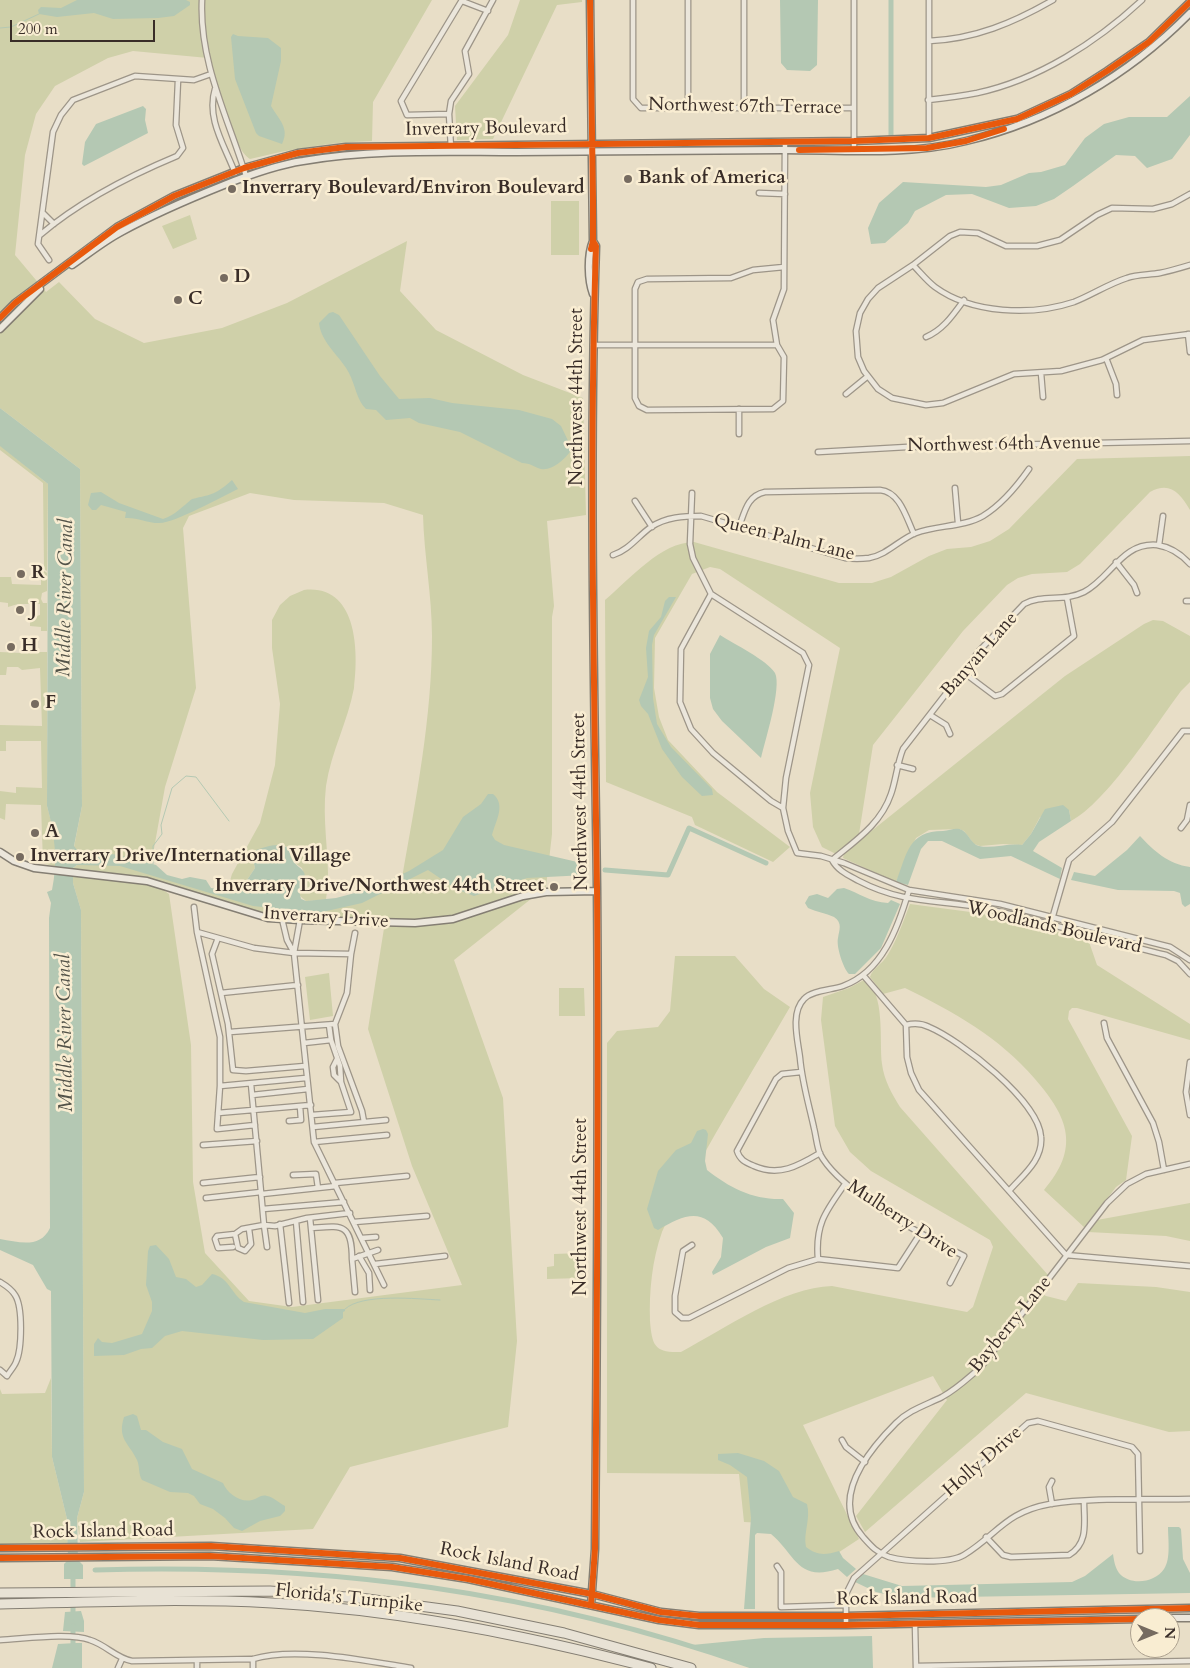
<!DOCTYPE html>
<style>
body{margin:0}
#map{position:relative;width:1190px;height:1668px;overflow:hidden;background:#e8dec7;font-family:Cardo,serif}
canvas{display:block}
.north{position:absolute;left:1130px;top:1608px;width:50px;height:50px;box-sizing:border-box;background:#f9edd2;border:1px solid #aca08e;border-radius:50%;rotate:90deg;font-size:14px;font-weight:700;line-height:20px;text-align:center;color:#392d28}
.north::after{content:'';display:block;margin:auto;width:18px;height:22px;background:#766b60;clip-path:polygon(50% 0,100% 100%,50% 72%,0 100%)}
.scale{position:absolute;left:10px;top:20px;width:145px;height:22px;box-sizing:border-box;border:2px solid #392d28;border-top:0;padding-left:6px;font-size:15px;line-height:18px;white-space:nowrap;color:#392d28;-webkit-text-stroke:4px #f9edd2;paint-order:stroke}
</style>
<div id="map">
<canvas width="1190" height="1668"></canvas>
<div class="north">N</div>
<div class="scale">200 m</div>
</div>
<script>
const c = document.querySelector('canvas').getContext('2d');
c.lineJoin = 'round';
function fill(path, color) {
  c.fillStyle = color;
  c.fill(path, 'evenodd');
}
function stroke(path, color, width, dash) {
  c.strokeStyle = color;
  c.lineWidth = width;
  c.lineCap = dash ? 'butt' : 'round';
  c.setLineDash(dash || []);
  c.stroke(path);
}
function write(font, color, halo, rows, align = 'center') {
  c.font = font + ' Cardo,serif';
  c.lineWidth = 5;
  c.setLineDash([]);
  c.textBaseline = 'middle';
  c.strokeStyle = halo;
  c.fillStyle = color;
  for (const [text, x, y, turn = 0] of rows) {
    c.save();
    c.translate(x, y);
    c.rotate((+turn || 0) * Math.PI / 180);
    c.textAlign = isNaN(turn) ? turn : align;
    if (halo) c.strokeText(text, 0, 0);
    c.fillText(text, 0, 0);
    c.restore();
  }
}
const green = new Path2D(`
 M0,0H432L373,102L372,141C330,142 291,149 250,159C232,148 215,80 208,58L133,51L108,58L55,86L36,114L25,155L15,255L46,292L59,282L95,319L144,343L222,328L287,303L407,241L400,291L436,330L523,375L583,398L586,515L547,521L554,606L552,617V834L546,887L454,960L503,1098L517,1341L508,1427L350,1467L313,1529L80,1542L77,1518L84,1492L81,910L73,883V868L77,865L74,847L82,806L80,469L0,408ZM250,493L294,500L384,503L423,515C424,555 432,596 432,636C432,718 416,798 402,878L362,899L284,908L194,886L150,871L165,787L196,688L183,528L189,516ZM153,883L268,918L385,922L368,1029L412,1166L462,1285L292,1307L249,1301L205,1253L193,1182L191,1045L169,894Z
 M520,0H582V2L557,5L493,139L457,140L455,106L508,35Z
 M551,201H579V255H551Z
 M190,215L197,239L173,249L162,226Z
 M0,445L48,484L47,571L44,569L43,483L0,450Z
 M1190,456V510C1180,493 1170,481 1150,492L1080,564L1067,572L1032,574L1018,578L1007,585L963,631L873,745L859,834L836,854L822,847L813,827L810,793L840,648L720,569L710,567L692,574L655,638L654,688L659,717L668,740L717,792L790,847L773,862L695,825L692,817L606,782L605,600C630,579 661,542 694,542L839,583H872L891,577L929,556L947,549L971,547L990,541L1009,529L1077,459Z
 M41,569L47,573V591L42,593L41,599L43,603H47V631H41V627L30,626V618L40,615V604H18L8,607V603L0,602V577H11L12,584L41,585Z
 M304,590C357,584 359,650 354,688C348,721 331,752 326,786C322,820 329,852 328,885C328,890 326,895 326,900L306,901L299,895V890L305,880L302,868L292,861L290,854L292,852C281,836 265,852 253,860L255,868L239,892L227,891L232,874L260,823L275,765L280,704L272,648V620L280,605L290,596Z
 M1153,620L1163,621L1190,636V682L1181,691C1155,726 1107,802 1071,821L1069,810L1040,817L1031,834L1022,845L1003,844L980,846L974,844L964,831L959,829L929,830L916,838L896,882L843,858L844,853L1065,676L1144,624Z
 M22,643H29L30,652H47V806L55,836L56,867L43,863L41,805L6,804L5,820L0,818V791L16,793V787L42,788L41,741H6V751H0V725L42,726L40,668L22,670L18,667H7L6,675H0V652L21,653Z
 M910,904L978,913L1088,939L1097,965L1190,1024V1040L1077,1008H1072L1069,1011L1068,1019L1132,1136L1126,1180L1116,1187L1085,1228L1044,1190C1080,1148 1069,1118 1035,1079C999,1037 954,1012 905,988L883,994L870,977C873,968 882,964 887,956C897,940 903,922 910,904Z
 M675,956H735L764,989L790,1007C757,1064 722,1120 691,1178C682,1195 670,1213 662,1232C652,1260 649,1292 650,1321C652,1346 655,1353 681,1352C724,1329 784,1287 832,1286L967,1312L973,1307L993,1247L990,1240L871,1171L850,1152L835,1126L821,1020L823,997L849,988L864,980C886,991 879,1042 882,1064C884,1080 892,1094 900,1107L1048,1275L1037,1291L1046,1296L1066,1301L1078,1283L1156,1287L1190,1292V1431L1169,1432L1026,1393L865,1532L856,1516L947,1400L933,1376L803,1425L859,1539L821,1564L764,1523L744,1522L739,1474L607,1473V1043L617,1031L658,1027L670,1011Z
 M329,973L333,1016L310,1020L305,977Z
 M559,988H584L585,1016H559Z
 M1190,1203V1241L1166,1236L1088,1232L1097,1220Z
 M581,1253L580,1278L547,1279V1267L554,1266V1254Z
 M51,1378L52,1457L67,1519L68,1545L0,1546V1389L2,1394L45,1393Z`);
const water = new Path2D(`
 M77,0H186L190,2V5L174,16L158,18L113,19L94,13L57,17L39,14L38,10L41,7L61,8Z
 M780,0H818L817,65L810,71L787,70L781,63Z
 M233,34L238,36L268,38L281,48V61L271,106C279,120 290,128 282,144L259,136L256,133L235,79L231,37Z
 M1190,96V135L1172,159L1147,168L1135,156L1116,155L1073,186L1054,199L1036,206L1009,208L972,194L946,195L915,211L908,223L885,243L871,244L868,228L879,203L903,182L986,187L1001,185L1029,173L1041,172L1065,165L1085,138L1104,124L1129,117H1167Z
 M143,106L146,109L145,120L148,133L84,166L82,164L85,142L96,124Z
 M333,312L339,315L380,376L399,399L430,398L452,403L519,410L552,419L561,426L572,449C566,458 553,471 541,469C534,467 530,463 522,463L460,432L419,423L410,418L386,420L376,410L366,409C357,401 355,384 349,373C341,357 321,343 319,323L329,313Z
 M0,408L80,469L82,806L74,846L77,850L119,855L156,865L167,875L182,879L190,877L206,880L211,888L239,892L255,868L253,860L256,850C268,846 283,840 292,852L290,854C294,872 315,866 299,890L301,899L306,901L336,898L370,889L409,871L443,850L463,817L481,804L488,794H493C506,805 496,820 492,835L495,840L504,845L586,864V875L527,878L474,896L456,889L428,870L362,903L318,913L253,906L120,866L77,865L73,868V883L81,910L84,1492L77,1518L78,1560L83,1565V1579H64V1564L68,1560L67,1519L52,1457L51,1291L47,1289L33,1265L0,1250V1239C19,1242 40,1249 50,1228L49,918L51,903L47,892L52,890C58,861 55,835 47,806L48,484L0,446Z
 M232,480L238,489C223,496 173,524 159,523C147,523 136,517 125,518L126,512L101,505L96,510H92L88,505L91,493L101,492L119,503L163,519C174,516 183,506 192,499C213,494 215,495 232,480Z
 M669,597H676L654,635L652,645L653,698L657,724L671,747L712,789L713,795L702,796L682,777L662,749L648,714L641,706L639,700L648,677L646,648L649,631L661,617L665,601Z
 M720,635C734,644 767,660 775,673C782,687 765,741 761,758L722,721L713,709L710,698V654Z
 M1063,805L1069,810L1071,821L1039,842L1033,851L1062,868L1060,879L1011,856L980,859L942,841H928L921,849L908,885L896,882C907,854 908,831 943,831C950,830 957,827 962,830C969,834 971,844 979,846C992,849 1008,843 1022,845L1031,834L1045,809Z
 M1140,836C1154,851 1168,864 1190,867V904L1185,907L1182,904L1180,893L1174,891L1118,890L1071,880L1074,872L1095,876L1127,850Z
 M844,888C859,893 870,902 888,903L891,900L900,904L881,948L855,974H849C843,968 836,946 838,938C839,930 843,923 834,917C826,913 816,912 808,908L805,903L809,896L817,894L828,898L837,889Z
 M703,1129L706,1130L708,1134L705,1161L707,1170C730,1188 753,1200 783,1199L794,1213L790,1238L766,1247L713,1275L712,1272L721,1257L723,1238C704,1206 685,1214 658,1230L654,1228L647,1209L658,1171L676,1150L691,1143L697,1131Z
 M156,1245L169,1259L176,1277L186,1279L196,1287L202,1285L212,1274C230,1278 230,1293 244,1302L305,1313L325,1309H345V1311L343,1312V1318L313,1339L263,1340L182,1331L165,1336L152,1348L141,1349L124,1355L94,1356V1344L98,1338L102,1342L112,1343L142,1334L152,1311V1302L146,1285L148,1251L150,1246Z
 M133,1414L137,1416L141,1430H146L163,1442L182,1449L192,1469L223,1483C227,1493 240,1503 252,1500C257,1499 261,1494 267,1496C273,1497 279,1503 285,1506V1511L280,1516L260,1521L242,1531L234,1528L225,1518L213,1509L200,1504L194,1496L188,1493L170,1492L142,1480C138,1473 140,1467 137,1460C129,1443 117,1439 124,1417Z
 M738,1453L764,1461L779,1471L793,1497L807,1504C811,1519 803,1533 806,1547C818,1556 825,1555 839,1551L843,1558L856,1569L847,1577L838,1569C797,1582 796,1555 771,1534L757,1533L755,1535V1609H744L751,1518L747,1477L730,1465L718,1460V1454Z
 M1168,1527H1179L1181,1529L1183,1559L1190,1573V1593L902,1598L876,1592L855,1582L863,1574L902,1586L1072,1582L1085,1576L1113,1554C1114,1561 1115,1567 1119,1573C1130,1586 1155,1583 1164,1569C1171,1559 1168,1539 1168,1527Z
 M81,1611L84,1621V1632L63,1631L65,1612Z
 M872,1636L873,1668H757L692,1645L764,1638Z
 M76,1643H82V1668H52L58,1644Z`);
const stream = new Path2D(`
 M0,28L11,27L39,14
 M153,864V846L162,834L161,825L172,788L186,776L196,777L229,821
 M345,1309C362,1293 417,1299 440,1300`);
const canal = new Path2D(`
 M891,0V135
 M605,870L668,875L689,828L766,863
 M95,1570C326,1563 539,1591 757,1668
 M73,1573V1617
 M73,1626V1650`);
const street = new Path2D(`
 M202,0C199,62 228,118 246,176
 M633,0V99L641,108H854
 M688,0V108
 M744,0V109
 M462,1L488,11
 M929,41C975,39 1013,23 1053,0
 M215,89C206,119 225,146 235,173
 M928,100C945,98 961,96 977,93C1038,80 1097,42 1142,0
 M449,114L407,115L401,101L462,0
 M929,138V0
 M451,148L449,114L451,101L469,74L465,51L493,0
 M854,150V0
 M759,193L785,194
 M1190,194L1172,204L1153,209L1112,208L1097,215L1060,240L1037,246H1006L978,233L960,232L950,236L913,265L878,288L868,299L860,313L856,331L858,357L864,371L878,389L892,398L926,405L943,403L1014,374L1061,371L1102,360L1143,340L1190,334
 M43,213L54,224
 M40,235C80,201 129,176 177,156L183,148L176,125L178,80
 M49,260L38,244L53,132L61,115L73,100L135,76L194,80L211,74
 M913,265C920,272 927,281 935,287C972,314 1032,316 1074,302C1092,295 1108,284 1127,278C1137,274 1149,275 1160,273C1170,271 1180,268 1190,265
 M784,267L753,270L731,278L647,279L638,282L635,289V398L639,406L647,410L773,409L783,401L784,357L777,345L773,320L784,289L785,142
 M1188,334L1190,352
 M926,337C943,330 953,315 964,300
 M593,345H777
 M1106,358L1116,384L1117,395
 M1041,373L1043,397
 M846,394L868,376
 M739,434V409
 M818,452L907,447L1190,441
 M955,488L958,523
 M692,493L690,544L693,558L711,594L803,653L809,665L786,778L783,808L788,831L797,853L821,856L844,863L909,890L1000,904L1170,947L1190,960
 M635,501L652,527
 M739,527C745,511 747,496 765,492L880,490C900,492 906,517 914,534
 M1159,545L1163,516
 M613,555C629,550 638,536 651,527C666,517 684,516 701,516L845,558C853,559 861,559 869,558C887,555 900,539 916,533C937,525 964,527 983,516C1001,505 1017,486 1029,469
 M1116,562L1134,585L1137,593
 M711,594L681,649L680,702L691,729L713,753L771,801L783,808
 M1186,601H1190
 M963,672L995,696L1002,694L1074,636L1067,598
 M930,715L946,725L950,734
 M897,765L913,769
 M1181,828L1187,820L1190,805
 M832,860C855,841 881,824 891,794C896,780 897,764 903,749L980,650L1024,604C1042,594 1064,602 1084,592C1111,578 1122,542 1157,545C1170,547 1181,554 1190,564
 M832,860C838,871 848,875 859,881C905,905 940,899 988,909C1048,922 1107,941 1166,955L1178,961L1190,974
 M909,890C898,928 882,972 843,986C832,990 812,990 804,999C790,1013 798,1041 800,1058C802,1082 809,1105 814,1128C816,1136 817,1147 820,1154C841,1193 924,1236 964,1256L950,1283
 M194,907L197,932
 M282,919L287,940L294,953L314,1142L384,1285
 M1050,926L1069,860L1112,822L1183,731H1190
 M218,938L212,954L228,1024L233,1070L246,1071L305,1066
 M294,953L300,920
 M351,954L355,933
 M863,975L906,1025L907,1057L911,1073L919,1090L1066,1255L1190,1266
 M221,993L298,985
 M1104,1023L1107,1038L1153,1123L1159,1142L1164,1170
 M906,1025C914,1023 921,1023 929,1027C960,1040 1039,1101 1041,1137C1043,1160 1023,1175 1009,1191
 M230,1032L335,1024
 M304,1043L331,1040L329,1025
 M337,1059L333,1067L334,1075L341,1082
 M1190,1062L1186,1092L1190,1115
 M801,1072L782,1074L776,1079L737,1151C740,1160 745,1162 754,1166C779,1177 798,1166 820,1153
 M306,1078L220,1086V1037L197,932L254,948L294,953L351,954L347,993L335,1024L338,1046L362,1111L364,1122
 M251,1084L261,1192
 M220,1086L217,1129L255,1125
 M252,1095L308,1089
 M218,1113L311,1105
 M312,1115L351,1112L341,1082L340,1066L331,1040
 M289,1121L301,1120L300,1106
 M313,1127L386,1120
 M314,1142L387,1135
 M203,1145L257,1141
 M1190,1164L1146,1174L1127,1184L1107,1203L981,1367C968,1378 957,1389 942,1397C926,1405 909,1410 896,1423C868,1451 829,1499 863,1537C871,1546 877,1553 889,1557C906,1562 949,1564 964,1555C997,1535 1005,1512 1050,1504C1092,1497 1147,1500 1190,1499
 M293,1175L316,1174L318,1188
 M203,1183L260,1177
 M335,1183L407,1176
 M262,1194L336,1186
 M206,1198L261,1192L264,1225L275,1226L307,1218L350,1213
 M263,1209L344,1202
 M310,1218L318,1300
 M296,1221L303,1302
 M354,1222L427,1216
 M280,1224L289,1303
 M311,1228C341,1226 352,1222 352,1259
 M235,1234L238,1248L245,1251L251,1244L249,1229
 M362,1238L376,1237
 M692,1245L683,1251L675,1296V1312L682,1318H689L788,1268L818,1259L898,1268L920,1234
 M233,1247L218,1248L215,1239L217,1236L235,1234L242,1229L264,1225L267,1247
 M359,1256L369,1273L370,1290
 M818,1259C815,1224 826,1211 845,1184
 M375,1264L445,1256
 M0,1282C5,1285 12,1290 15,1295C23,1307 22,1349 16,1362C14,1367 10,1371 7,1376L0,1370
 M355,1292L352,1259L378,1250
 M842,1440L846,1447L865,1462
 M1052,1504L1049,1487L1052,1481
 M986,1537L1003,1555L1011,1557L1069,1555C1089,1543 1084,1522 1084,1502
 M777,1566L781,1572V1607L845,1605
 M915,1624L916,1668
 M846,1625V1594L854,1578L1028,1423L1038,1421L1132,1447L1138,1454L1140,1551
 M0,1640C23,1639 70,1632 90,1640C106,1645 116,1658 132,1661L253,1659C295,1646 367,1661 411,1668
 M253,1659V1668
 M197,1660V1668
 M916,1666L1190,1661
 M118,1668L122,1659`);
const secondary = new Path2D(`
 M590,0L593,241C587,256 588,280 593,294
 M72,265C88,254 104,241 121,232C154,214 189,199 224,185C249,175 276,165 303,161C372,149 445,152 516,152C605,152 694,150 783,150C843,150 907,156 966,141C1051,121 1129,75 1190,13
 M0,318L15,303L117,227L174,196L244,168L298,153L346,147L854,141L929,138L1017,119L1071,94L1107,71L1149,42L1190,2
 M0,329L40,289
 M0,852L14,861L34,868L147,881L268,918L300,920L415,923L453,919L523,896L546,892L597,891
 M0,1548L211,1546L400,1558L592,1594L661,1612L699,1616H846L1190,1608
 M0,1558L210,1556L392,1567L468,1579L659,1620L699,1625H846L1140,1619
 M591,1605L595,1549C597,1329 599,1108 597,887C594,674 589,459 596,246L593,241
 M1170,1618H1190`);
const highway = new Path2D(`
 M0,1593L270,1591L360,1598L457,1611L564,1633L691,1668
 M0,1604C90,1602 181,1598 272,1603C400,1610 527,1635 651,1668`);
const cycleway = new Path2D(`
 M590,0L593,199V241L591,249
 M799,150L927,148L966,141L1004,129
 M0,318L15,303L117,227L174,196L244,168L298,153L346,147L854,141L929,138L1017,119L1071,94L1107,71L1149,42L1190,2
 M0,1548L211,1546L400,1558L592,1594L661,1612L699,1616H846L1190,1608
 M0,1558L210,1556L392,1567L468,1579L659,1620L699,1625H846L1140,1619
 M591,1605L595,1549C597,1329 599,1108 597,887C594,674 589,459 596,246L593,241`);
const markers = [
 [628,179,5,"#766b60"],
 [232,189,5,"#766b60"],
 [224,278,5,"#766b60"],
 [178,300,5,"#766b60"],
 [21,574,5,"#766b60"],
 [20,610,5,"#766b60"],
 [11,647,5,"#766b60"],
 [35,704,5,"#766b60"],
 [35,833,5,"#766b60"],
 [20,857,5,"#766b60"],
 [554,887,5,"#766b60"]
];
const streetNames = [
 ["Northwest 67th Terrace",745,107,1],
 ["Inverrary Boulevard",486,129,-1],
 ["Northwest 44th Street",578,397,-90],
 ["Northwest 64th Avenue",1004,445,-1],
 ["Queen Palm Lane",784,538,14],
 ["Banyan Lane",980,655,-49],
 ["Northwest 44th Street",581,802,-91],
 ["Inverrary Drive",326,918,4],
 ["Woodlands Boulevard",1054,928,13],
 ["Northwest 44th Street",582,1207,-90],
 ["Mulberry Drive",902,1220,33],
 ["Bayberry Lane",1011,1325,-51],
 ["Holly Drive",983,1462,-41],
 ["Rock Island Road",103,1532,-1],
 ["Rock Island Road",509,1563,11],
 ["Florida's Turnpike",349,1599,6],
 ["Rock Island Road",907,1599,-1]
];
const poiNames = [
 ["Bank of America",638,179],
 ["Inverrary Boulevard/Environ Boulevard",242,189],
 ["D",234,278],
 ["C",188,300],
 ["R",31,574],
 ["J",30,610],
 ["H",21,647],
 ["F",45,704],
 ["A",45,833],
 ["Inverrary Drive/International Village",30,857],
 ["Inverrary Drive/Northwest 44th Street",544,887,"right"]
];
const waterNames = [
 ["Middle River Canal",66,598,-89],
 ["Middle River Canal",66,1033,-91]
];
fill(green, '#cfd0a9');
fill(water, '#b4c8b3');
stroke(stream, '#b4c8b3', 1);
stroke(canal, '#b4c8b3', 5);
stroke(street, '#9d9588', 7);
stroke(secondary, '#847e73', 9);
stroke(highway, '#847e73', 11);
stroke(street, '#ebe6db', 4.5);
stroke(secondary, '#ebe6db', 6);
stroke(highway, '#e8e2d5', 9);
stroke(cycleway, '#e8590c', 6);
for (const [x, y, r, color] of markers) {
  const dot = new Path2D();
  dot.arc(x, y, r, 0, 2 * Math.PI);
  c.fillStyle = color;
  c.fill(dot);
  stroke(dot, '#f9edd2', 2);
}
write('19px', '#392d28', '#f9edd2', streetNames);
write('bold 19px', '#392d28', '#f9edd2', poiNames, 'left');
write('italic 20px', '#525248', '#f9edd2', waterNames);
</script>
